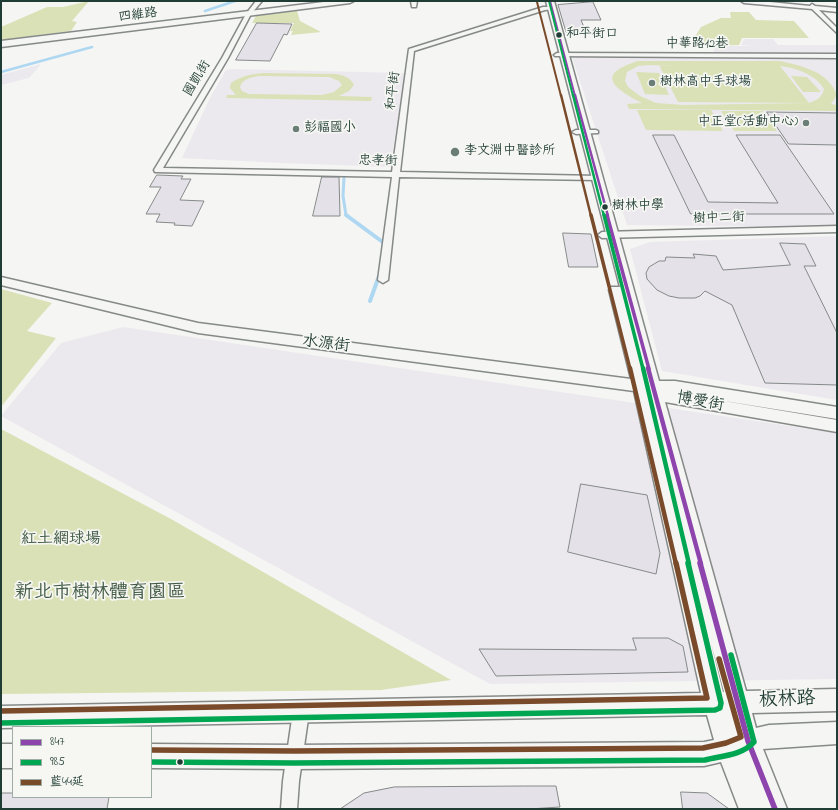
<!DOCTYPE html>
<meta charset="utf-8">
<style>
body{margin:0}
#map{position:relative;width:838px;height:810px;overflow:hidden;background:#f5f5f3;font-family:"Indie Flower","LXGW WenKai TC",sans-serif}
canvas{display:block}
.frame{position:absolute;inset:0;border:2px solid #1f3d34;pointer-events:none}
.legend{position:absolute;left:12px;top:726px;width:140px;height:72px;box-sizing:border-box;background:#f6f6f2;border:1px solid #a0aca6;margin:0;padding:5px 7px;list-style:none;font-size:12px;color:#1f3d34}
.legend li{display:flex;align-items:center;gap:8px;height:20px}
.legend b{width:20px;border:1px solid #a0aca6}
</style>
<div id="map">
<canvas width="838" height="810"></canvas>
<div class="frame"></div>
<ul class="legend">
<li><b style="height:5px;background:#8e44ad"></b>847</li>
<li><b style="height:5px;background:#00a651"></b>985</li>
<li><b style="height:5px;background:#7a4b2a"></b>藍44延</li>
</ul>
</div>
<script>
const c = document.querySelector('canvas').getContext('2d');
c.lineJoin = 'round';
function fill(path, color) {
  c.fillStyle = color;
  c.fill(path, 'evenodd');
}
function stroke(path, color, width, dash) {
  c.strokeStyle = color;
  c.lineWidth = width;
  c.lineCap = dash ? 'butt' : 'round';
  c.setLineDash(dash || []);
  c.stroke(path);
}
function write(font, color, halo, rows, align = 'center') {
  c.font = font + ' "Indie Flower","LXGW WenKai TC",sans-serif';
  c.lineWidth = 3.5;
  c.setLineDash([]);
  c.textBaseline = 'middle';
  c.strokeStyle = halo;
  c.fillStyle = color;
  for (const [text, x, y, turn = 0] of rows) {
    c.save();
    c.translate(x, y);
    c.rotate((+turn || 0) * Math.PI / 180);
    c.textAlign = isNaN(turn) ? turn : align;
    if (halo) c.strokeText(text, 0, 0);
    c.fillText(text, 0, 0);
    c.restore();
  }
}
const built = new Path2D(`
 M744,39H773L778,45H837V54H713L715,46H753L741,45Z
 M572,57L837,59V227L627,225Z
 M41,64L29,78L1,85V75Z
 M233,69L405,73L390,167L282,163L182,158L209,100L226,70Z
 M837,236V400L662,371L630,249L650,242Z
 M123,327L837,433V679L490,684L1,416L61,343Z`);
const green = new Path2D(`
 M89,1L72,21L77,22L71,31L1,40V27L47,7H63Z
 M297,11L300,21L321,32L291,35L293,31H290L294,23H252L256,16Z
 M730,12H749L756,20L794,21L809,38H742L739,45L710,46L691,43L701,27L721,18H731Z
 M638,61H780C802,66 828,71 837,95L831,104L837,105V111L629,109L627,104L642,103C613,88 595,74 638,61ZM649,65L775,66L659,65L678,102L809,103L684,105L656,103L640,96L628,87L625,81L627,72L638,66ZM780,66C796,68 815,74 824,89C822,98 817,100 809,103Z
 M636,72L659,73L669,95L645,94Z
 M264,73L335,74C343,75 350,77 354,85L349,91L339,96L372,97L371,101L226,98L227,95H236L230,88L231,83C241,76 251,74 264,73ZM259,76L329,77L339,81L342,85L334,92L322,95L249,94L242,91L240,87C242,79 252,77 259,76Z
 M791,76L807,77L821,92H803Z
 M637,110H711L723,131L646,130Z
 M721,111H763L777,131H734Z
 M1,289L52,303L27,331L56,338L1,407Z
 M1,429L171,519L451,680L381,690L1,694Z`);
const streamFar2 = new Path2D(`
 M205,11L235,1
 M1,72L92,47`);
const streamFar1 = new Path2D(`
 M344,177L343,196L346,215L348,216`);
const stream = new Path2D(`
 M346,215L384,243L383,249
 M370,301L379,276`);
const building = new Path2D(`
 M593,2L601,20H581L586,32H566L558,5Z
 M257,23L292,24L287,35L284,34L270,61L236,60Z
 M767,112L837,113V145L789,144Z
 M653,135H674L708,202L778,203L736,135H780L834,214H691Z
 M157,175L183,176L181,179H191L180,200L204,201L192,226L174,225L175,223L156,222L160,214H146L161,187H150Z
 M322,177H339L340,216H313Z
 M563,233L591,234L598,267H569Z
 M780,243L805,244L816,266H804L837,333V385L765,383L732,305L705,291L700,296L695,298H679L669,296L657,290L647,279L646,273L649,267L659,261H665L666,257L695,258L693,254L716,256L723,270L790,265Z
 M581,484L647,495L660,553L656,574L568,552Z
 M633,638H668L683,646L688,672L496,676L479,649L636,650Z
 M525,786H556L560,807L529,809H340L364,793L394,787Z
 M681,792L707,793L729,809H683Z
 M1,793H13V797H109L107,809H1Z`);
const street = new Path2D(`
 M256,1H262L251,14L228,58L163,168L392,172L409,49L543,7H554V9L545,10L414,51L400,172L598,176L602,178L598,180L399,177L388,280L383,283L378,280L392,177L155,172L154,170L222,58L246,14Z
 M411,1H417L416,7H412Z
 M741,1H760L810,6L812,4L815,6L837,8V12L819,10L837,28V33L812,9L744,3Z
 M557,53L837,54V58L555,56L554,55Z
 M596,130L598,131V133L576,134L572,132L576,130Z
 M837,226V232L602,238L598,235L602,232Z
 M301,704L306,707L309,712L299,781L297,809H281L283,781L293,712L296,707Z`);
const secondary = new Path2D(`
 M332,1H354L350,3L1,47V41Z
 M546,1H554L659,381H675L837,407V419L712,399L837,420V432L665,402L746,691L837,689V711L752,713L756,728L769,725L837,722V744L763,749L787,809H739L721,762L704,766L294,769L151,768V744L294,745L704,742L714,740L707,715L1,728V706L701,693L634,391L198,333L1,285V277L198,323L631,379L609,290L611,287H620ZM711,643L724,692H723Z
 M1,744H13V768H1Z`);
const bus1Far4 = new Path2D(`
 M550,1L575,96`);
const bus1Far3 = new Path2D(`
 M575,95L608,216`);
const bus1Far2 = new Path2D(`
 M607,215L649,369`);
const bus1Far1 = new Path2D(`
 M648,368L701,564`);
const bus1 = new Path2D(`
 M700,563L748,741L775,809`);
const bus2Far4 = new Path2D(`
 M549,1L573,96`);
const bus2Far3 = new Path2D(`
 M573,95L604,216`);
const bus2Far2 = new Path2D(`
 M604,215L643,369`);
const bus2Far1 = new Path2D(`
 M643,368L689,564`);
const bus2 = new Path2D(`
 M1,723L715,710L720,708L721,703L688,563
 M151,762L294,763L705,760C721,756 743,755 754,742L731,655`);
const bus3Far4 = new Path2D(`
 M537,2L561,96`);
const bus3Far3 = new Path2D(`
 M561,95L591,216`);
const bus3Far2 = new Path2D(`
 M591,215L630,369`);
const bus3Far1 = new Path2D(`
 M630,368L676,564`);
const bus3 = new Path2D(`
 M1,711L707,698L676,563
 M151,750L294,751L703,748L726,743L741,737L719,659`);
const markers = [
 [559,35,3.5,"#1f3d34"],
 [652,83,4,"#6a7d77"],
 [806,123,4,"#6a7d77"],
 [296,129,4,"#6a7d77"],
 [455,152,5,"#6a7d77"],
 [605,207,3.5,"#1f3d34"],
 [180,762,3.5,"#1f3d34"]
];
const farStreetnames = [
 ["四維路",138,16,-7],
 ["中華路12巷",697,45],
 ["國凱街",198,79,-59],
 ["和平街",394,91,-83],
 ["忠孝街",378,162,1],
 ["樹中二街",719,219,-2]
];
const farBusnames = [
 ["和平街口",566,35],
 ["樹林中學",612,207]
];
const farPoinames = [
 ["樹林高中手球場",660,83],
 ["中正堂(活動中心)",798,123,"right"],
 ["彭福國小",304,129],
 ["李文淵中醫診所",464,152]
];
const streetNames = [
 ["水源街",326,345,7],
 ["博愛街",700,403,10]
];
const parkNames = [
 ["紅土網球場",61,540]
];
const nearParknames = [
 ["新北市樹林體育園區",100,594]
];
const nearStreetnames = [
 ["板林路",787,701,-2]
];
fill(built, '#ece9ee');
fill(green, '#dae1b6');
stroke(streamFar2, '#aed7f1', 2.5);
stroke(streamFar1, '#aed7f1', 3);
stroke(stream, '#aed7f1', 4);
fill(building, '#e4e1e9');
stroke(building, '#858a88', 1);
stroke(street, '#858a88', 3);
stroke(secondary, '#858a88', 3);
fill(street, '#f5f5f3');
fill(secondary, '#f5f5f3');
stroke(bus1Far4, '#8e44ad', 2);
stroke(bus1Far3, '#8e44ad', 2.5);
stroke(bus1Far2, '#8e44ad', 3.5);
stroke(bus1Far1, '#8e44ad', 4.5);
stroke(bus1, '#8e44ad', 5.5);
stroke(bus2Far4, '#00a651', 2);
stroke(bus2Far3, '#00a651', 2.5);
stroke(bus2Far2, '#00a651', 3.5);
stroke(bus2Far1, '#00a651', 4.5);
stroke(bus2, '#00a651', 5.5);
stroke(bus3Far4, '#7a4b2a', 2);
stroke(bus3Far3, '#7a4b2a', 2.5);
stroke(bus3Far2, '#7a4b2a', 3.5);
stroke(bus3Far1, '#7a4b2a', 4.5);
stroke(bus3, '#7a4b2a', 5.5);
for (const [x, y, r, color] of markers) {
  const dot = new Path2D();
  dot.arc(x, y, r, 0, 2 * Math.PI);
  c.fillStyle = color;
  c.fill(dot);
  stroke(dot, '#f6f6f2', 1.5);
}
write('13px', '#1f3d34', '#f6f6f2', farStreetnames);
write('13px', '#1f3d34', '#f6f6f2', farBusnames, 'left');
write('13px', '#1f3d34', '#f6f6f2', farPoinames, 'left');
write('16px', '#1f3d34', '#f6f6f2', streetNames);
write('16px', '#405a44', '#f6f6f2', parkNames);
write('19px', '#405a44', '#f6f6f2', nearParknames);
write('19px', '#1f3d34', '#f6f6f2', nearStreetnames);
</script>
